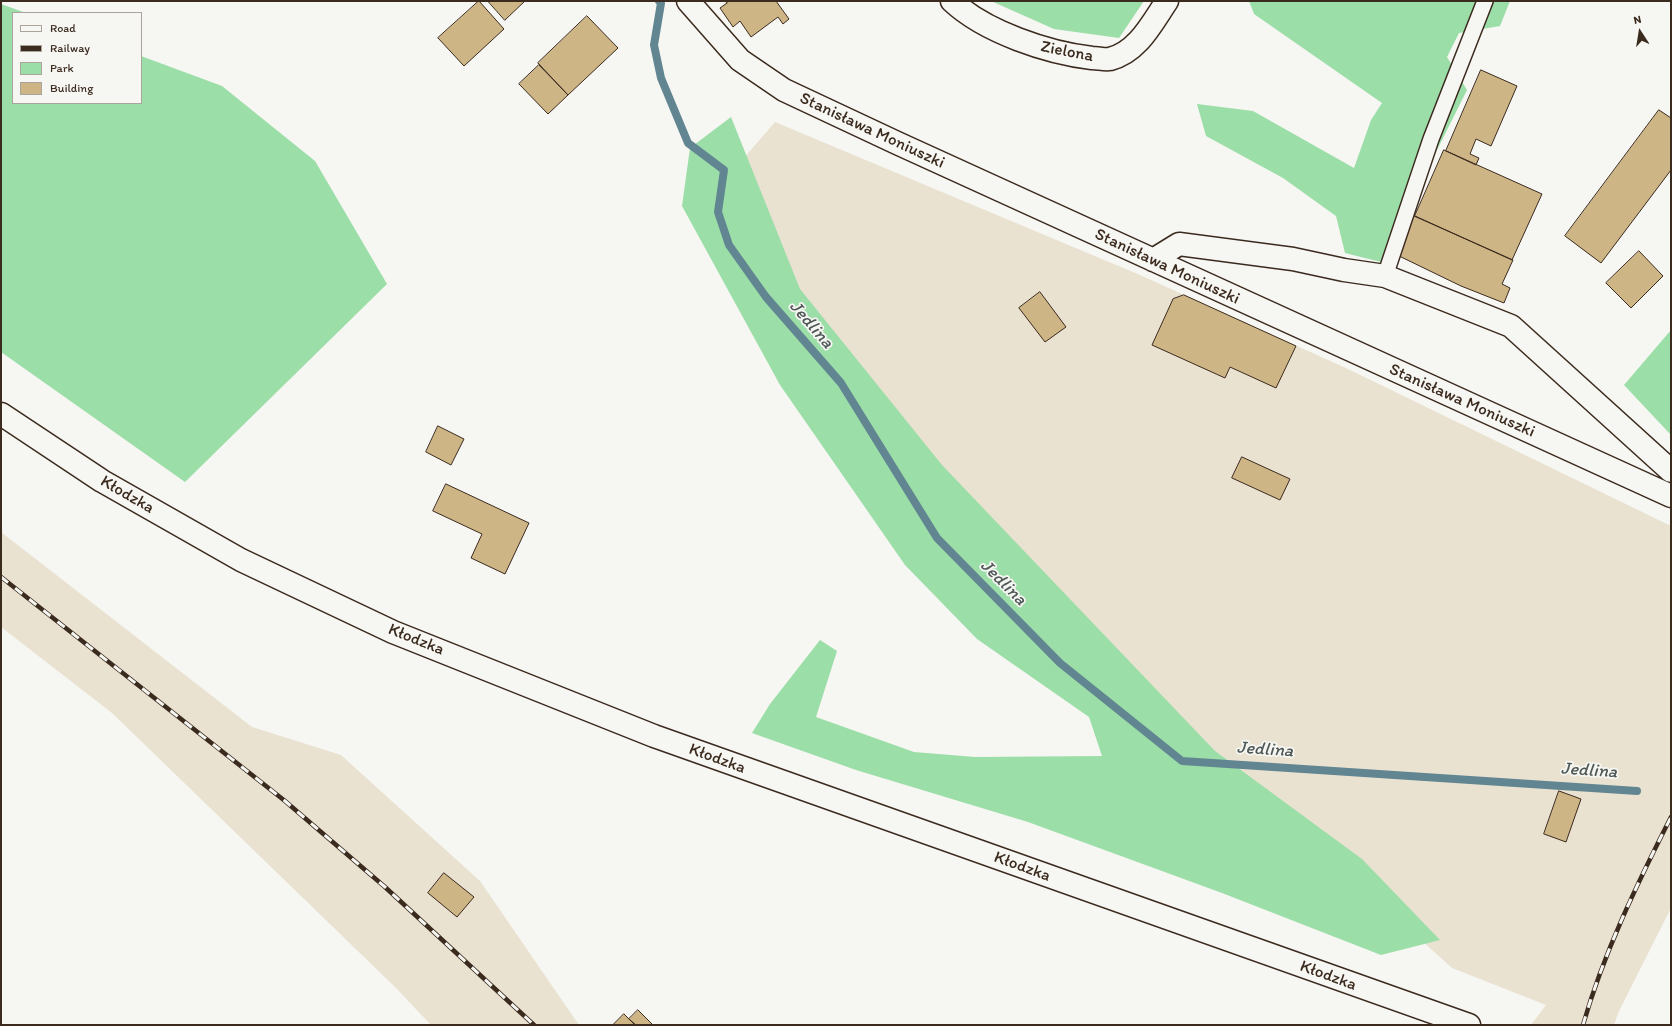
<!DOCTYPE html>
<meta charset="utf-8">
<style>
body{margin:0}
#map{position:relative;width:1672px;height:1026px;overflow:hidden;background:#f6f6f2;font-family:Itim,sans-serif}
canvas{display:block}
.frame{position:absolute;inset:0;border:2px solid #3b2a1e;pointer-events:none}
.legend{position:absolute;left:12px;top:12px;width:130px;height:92px;box-sizing:border-box;background:#f6f6f2;border:1px solid #aba49d;margin:0;padding:5px 7px;list-style:none;font-size:12px;color:#3b2a1e}
.legend li{display:flex;align-items:center;gap:8px;height:20px}
.legend b{width:20px;border:1px solid #aba49d}
.north{position:absolute;left:1620px;top:12px;width:40px;height:40px;-webkit-text-stroke:3px #f6f6f2;paint-order:stroke;rotate:348deg;font-size:11px;font-weight:700;line-height:16px;text-align:center;color:#3b2a1e}
.north::after{content:'';display:block;margin:auto;width:14px;height:18px;background:#3b2a1e;clip-path:polygon(50% 0,100% 100%,50% 72%,0 100%)}
</style>
<div id="map">
<canvas width="1672" height="1026"></canvas>
<div class="frame"></div>
<ul class="legend">
<li><b style="height:5px;background:#f6f6f2"></b>Road</li>
<li><b style="height:5px;background:#3b2a1e"></b>Railway</li>
<li><b style="height:11px;background:#9cdea8"></b>Park</li>
<li><b style="height:11px;background:#cdb585"></b>Building</li>
</ul>
<div class="north">N</div>
</div>
<script>
const c = document.querySelector('canvas').getContext('2d');
c.lineJoin = 'round';
function fill(path, color) {
  c.fillStyle = color;
  c.fill(path, 'evenodd');
}
function stroke(path, color, width, dash) {
  c.strokeStyle = color;
  c.lineWidth = width;
  c.lineCap = dash ? 'butt' : 'round';
  c.setLineDash(dash || []);
  c.stroke(path);
}
function write(font, color, halo, rows, align = 'center') {
  c.font = font + ' Itim,sans-serif';
  c.lineWidth = 3.5;
  c.setLineDash([]);
  c.textBaseline = 'middle';
  c.strokeStyle = halo;
  c.fillStyle = color;
  for (const [text, x, y, turn = 0] of rows) {
    c.save();
    c.translate(x, y);
    c.rotate((+turn || 0) * Math.PI / 180);
    c.textAlign = isNaN(turn) ? turn : align;
    if (halo) c.strokeText(text, 0, 0);
    c.fillText(text, 0, 0);
    c.restore();
  }
}
const built = new Path2D(`
 M775,122L1140,275L1348,369L1671,526V908L1619,1011L1614,1025H1531L1546,1005L1452,968L992,554L742,215L737,166Z
 M1,532L252,727L341,755L480,881L579,1025H431L396,988L112,713L1,627Z`);
const green = new Path2D(`
 M991,1H1144L1119,38L1054,29Z
 M1249,1H1510L1500,26L1459,33L1447,57L1467,90L1381,262L1345,253L1336,216L1283,178L1206,136L1197,104L1253,111L1354,168L1371,120L1382,103L1254,14Z
 M1,4L26,13H13V103H141V56L222,86L315,161L387,284L185,482L1,352Z
 M731,117L800,289L942,465L1215,751L1362,859L1440,940L1381,955L1222,893L1028,822L856,770L752,733L770,704L820,640L837,651L816,717L914,752L975,757L1102,756L1089,717L977,639L905,565L780,385L682,206L690,148Z
 M1671,330V435L1624,385Z`);
const stream = new Path2D(`
 M659,1L661,3L654,45L661,78L688,143L724,170L718,212L729,245L766,297L841,383L937,538L1060,663L1182,761L1637,791`);
const building = new Path2D(`
 M479,1L504,29L464,66L438,38Z
 M488,1H525L505,20Z
 M725,1H776L789,19L783,24L778,17L751,37L740,21L733,27L720,8L727,3Z
 M587,16L618,48L568,95L538,63Z
 M539,65L568,95L548,114L519,84Z
 M1481,70L1517,86L1491,146L1476,139L1470,154L1479,158L1476,165L1446,151Z
 M1659,110L1671,118V170L1601,263L1565,236Z
 M1444,150L1542,194L1512,260L1415,216Z
 M1414,216L1513,260L1502,284L1510,288L1504,303L1461,286L1397,255Z
 M1639,251L1663,276L1631,308L1606,283Z
 M1040,292L1066,327L1045,342L1019,308Z
 M1184,295L1296,346L1276,388L1230,367L1225,378L1152,345L1173,299Z
 M438,426L464,439L451,465L426,452Z
 M1242,457L1290,479L1280,500L1232,478Z
 M446,484L529,523L505,574L471,558L482,534L433,511Z
 M1559,791L1581,799L1566,842L1544,834Z
 M444,873L474,897L457,917L428,893Z
 M638,1010L653,1025H636L629,1019Z
 M624,1014L635,1025H613Z`);
const service = new Path2D(`
 M1385,276L1431,139L1485,1`);
const minor = new Path2D(`
 M688,1L740,60L784,90L897,143L1671,496
 M952,1C985,32 1048,53 1092,58C1098,58 1105,60 1110,59C1138,52 1152,23 1167,1
 M1153,260L1179,244L1293,259L1344,270L1385,276L1511,326L1671,471`);
const secondary = new Path2D(`
 M1,414L102,481L241,560L393,632L654,736L1469,1025`);
const rail = new Path2D(`
 M1,577L285,801L385,887L534,1025
 M1583,1025C1604,952 1637,884 1671,817`);
const streetNames = [
 ["Zielona",1067,52,11],
 ["Stanisława Moniuszki",872,131,25],
 ["Stanisława Moniuszki",1167,267,25],
 ["Stanisława Moniuszki",1462,401,24],
 ["Kłodzka",127,495,30],
 ["Kłodzka",416,640,22],
 ["Kłodzka",717,759,20],
 ["Kłodzka",1022,867,20],
 ["Kłodzka",1328,976,20]
];
const waterNames = [
 ["Jedlina",811,325,49],
 ["Jedlina",1003,583,45],
 ["Jedlina",1265,750,4],
 ["Jedlina",1589,771,4]
];
fill(built, '#eae2d1');
fill(green, '#9cdea8');
stroke(stream, '#628691', 8);
fill(building, '#cdb585');
stroke(building, '#3b2a1e', 1);
stroke(service, '#3b2a1e', 18);
stroke(minor, '#3b2a1e', 25);
stroke(secondary, '#3b2a1e', 25);
stroke(service, '#f6f6f2', 15);
stroke(minor, '#f6f6f2', 22);
stroke(secondary, '#f6f6f2', 22);
stroke(rail, '#3b2a1e', 4.5);
stroke(rail, '#f6f6f2', 3, [9]);
write('17px', '#3b2a1e', '#f6f6f2', streetNames);
write('italic 18px', '#4e5857', '#f6f6f2', waterNames);
</script>
